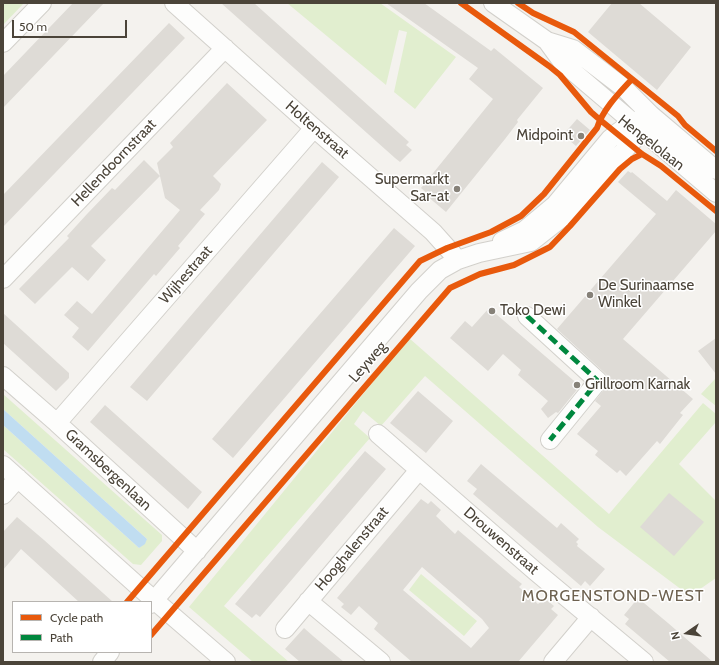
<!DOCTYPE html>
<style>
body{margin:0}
#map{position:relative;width:719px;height:665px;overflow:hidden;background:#f4f2ee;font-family:Cabin,sans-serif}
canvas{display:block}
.frame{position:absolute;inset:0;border:4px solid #4b4439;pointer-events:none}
.legend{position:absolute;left:12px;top:601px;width:140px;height:52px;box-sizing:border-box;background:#fff;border:1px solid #b7b4b0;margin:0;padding:5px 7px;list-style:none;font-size:12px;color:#4b4439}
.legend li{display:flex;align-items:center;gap:8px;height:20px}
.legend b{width:20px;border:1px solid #b7b4b0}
.north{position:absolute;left:667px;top:613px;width:40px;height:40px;-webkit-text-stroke:3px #fff;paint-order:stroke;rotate:257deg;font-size:11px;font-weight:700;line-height:16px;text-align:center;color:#4b4439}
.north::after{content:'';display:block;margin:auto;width:14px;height:18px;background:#4b4439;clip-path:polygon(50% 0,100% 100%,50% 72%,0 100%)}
.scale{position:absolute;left:12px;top:20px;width:115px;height:18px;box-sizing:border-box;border:2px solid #4b4439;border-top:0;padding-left:5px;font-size:12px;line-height:14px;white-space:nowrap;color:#4b4439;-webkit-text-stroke:3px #fff;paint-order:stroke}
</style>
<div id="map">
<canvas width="719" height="665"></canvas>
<div class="frame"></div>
<ul class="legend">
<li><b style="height:5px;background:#e8590c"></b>Cycle path</li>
<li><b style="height:5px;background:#00873e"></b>Path</li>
</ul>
<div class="north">N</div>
<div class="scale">50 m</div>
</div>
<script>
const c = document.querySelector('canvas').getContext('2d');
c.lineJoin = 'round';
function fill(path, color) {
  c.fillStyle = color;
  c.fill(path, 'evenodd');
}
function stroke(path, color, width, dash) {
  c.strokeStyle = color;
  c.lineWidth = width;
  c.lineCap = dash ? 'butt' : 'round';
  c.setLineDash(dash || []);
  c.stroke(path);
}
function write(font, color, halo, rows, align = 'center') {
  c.font = font + ' Cabin,sans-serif';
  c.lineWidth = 3;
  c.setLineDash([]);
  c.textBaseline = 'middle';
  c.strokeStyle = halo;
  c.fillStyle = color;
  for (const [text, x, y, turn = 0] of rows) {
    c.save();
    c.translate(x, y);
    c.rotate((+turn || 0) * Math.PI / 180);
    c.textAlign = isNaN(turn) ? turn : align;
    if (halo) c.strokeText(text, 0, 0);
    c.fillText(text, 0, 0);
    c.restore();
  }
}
const green = new Path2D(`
 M3,3H24L3,25Z
 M287,3H380L456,57L415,109L394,92L407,32L399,30L386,85Z
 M409,338L609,514L703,403L716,414V422L679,464L716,501V578L690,596L598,527L425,376L381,426L363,411L354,424L370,438L224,606L289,662H253L189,607Z
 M715,379H716V406L701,394Z
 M3,394L162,535V541L141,565L133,564L3,449V425L139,548L147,539L3,409Z
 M421,574L477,621L464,636L409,590Z`);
const water = new Path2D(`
 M3,409L147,539L145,544L139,548L3,425Z`);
const building = new Path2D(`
 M73,3H104L3,108V76Z
 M221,3H254L409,142L406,145L412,150L400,162L395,158Z
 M386,3H424L491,51L494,48L543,88L517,120L518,122L505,139L446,212L427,196L429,195L421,188L493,99L469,79L478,68Z
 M612,3H639L691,47L657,90L588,32Z
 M169,23L185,38L3,227V195Z
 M227,83L267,120L213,176L221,184L219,190L200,210L205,214L178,246L180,248L156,276L154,274L88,351L72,337L79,328L64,315L77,301L92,314L180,210L165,198L157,163L173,147L170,143Z
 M577,119L590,130L576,146L563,135Z
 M144,160L160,176L91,246L106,260L88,281L72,267L35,304L19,289L69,238L67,236L87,214L112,188L115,190Z
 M322,162L339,177L147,401L130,387Z
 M628,171L631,173L632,172L667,201L676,190L716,224V231L623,339L693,399L680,413L683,415L660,444L657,441L626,476L620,470L617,473L595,455L598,451L577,434L601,406L595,401L606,387L608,382V376L557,329L656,214L618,182Z
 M394,228L415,246L233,458L212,439Z
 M489,308L580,386L558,413L556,412L548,418L541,409L548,401L518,375L521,370L503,354L488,371L450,338L465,321L472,327Z
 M3,313L69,373V378L56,391L3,343Z
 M716,338V374L698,351Z
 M418,391L453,421L426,453L390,423Z
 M105,405L202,492L188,509L90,422Z
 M365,451L386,469L260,617L256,614L252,618L235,604Z
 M481,464L557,528L561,523L579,539L576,542L578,544L577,546L605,569L590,586L585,581L581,586L473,494L477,489L467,481Z
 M669,493L704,522L674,556L640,527Z
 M421,499L428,504L431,501L441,510L436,516L455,534L458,530L512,576L522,584L519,587L538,604L544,598L554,606L551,609L558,615L518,662H412L374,629L378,623L359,606L351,615L341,607L344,604L337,598ZM422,567L482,619L489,628L471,648L403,590Z
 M17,517L44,540L113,602H79L21,549L3,570V532Z
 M638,598L668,623L713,662H670L625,624L629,619L624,615Z
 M304,628L313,636L344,662H300L285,649Z`);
const minor = new Path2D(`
 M174,3L314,128L433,232L458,260
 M493,3L547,41L573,49L624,88L651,115L716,170
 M547,41L563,63L716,193
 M3,43L42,3
 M502,241L525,230L555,205L610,139C620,130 630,123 643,118
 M3,279L225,48
 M527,316L598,381L550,440
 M3,376L57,423L197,551
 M57,423L314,128
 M378,434L535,571L644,662
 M3,465L139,587L226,662
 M3,495L18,478
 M308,601L381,662
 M151,604L419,291L440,270L458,260L479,253L531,242L564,216L642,131L651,115
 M285,629L419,470
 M102,662L110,652
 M553,662L591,617`);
const quiet = new Path2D(`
 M527,316L598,381L550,440`);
const cycleway = new Path2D(`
 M461,3L549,66L560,75L591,112L599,119L642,154L661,166L716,211
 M518,3L533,13L574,32L678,116L685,125L716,151
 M127,602L420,261L447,248L491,232L521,216L544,194L597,128C603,109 619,93 632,79
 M151,635L450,288L480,274L514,265L550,247L570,226L620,169L632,159L642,154`);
const markers = [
 [581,136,4,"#868178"],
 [457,189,4,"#868178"],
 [590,295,4,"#868178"],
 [492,311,4,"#868178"],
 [577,385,4,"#868178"]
];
const streetNames = [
 ["Holtenstraat",317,130,41],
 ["Hengelolaan",651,143,38],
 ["Hellendoornstraat",114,163,-46],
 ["Wijhestraat",186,275,-49],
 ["Leyweg",368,362,-49],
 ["Gramsbergenlaan",108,470,43],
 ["Drouwenstraat",501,541,41],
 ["Hooghalenstraat",352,549,-50]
];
const poiNames = [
 ["Midpoint",573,136,"right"],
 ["Supermarkt",449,180,"right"],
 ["Sar-at",449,197,"right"],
 ["De Surinaamse",598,286],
 ["Winkel",598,303],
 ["Toko Dewi",500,311],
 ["Grillroom Karnak",585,385]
];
const neighbourhoodNames = [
 ["MORGENSTOND-WEST",613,596]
];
fill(green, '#e1eecf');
fill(water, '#c0ddf1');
fill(building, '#dedbd6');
stroke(minor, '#d2d0cb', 20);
stroke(minor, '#fdfdfc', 18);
stroke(quiet, '#00873e', 5, [10, 5]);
stroke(cycleway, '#e8590c', 6);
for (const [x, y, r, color] of markers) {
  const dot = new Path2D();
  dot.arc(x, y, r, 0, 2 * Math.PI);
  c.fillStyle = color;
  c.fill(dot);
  stroke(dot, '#fff', 1.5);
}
write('15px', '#4b4439', '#fff', streetNames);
write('15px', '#4b4439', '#fff', poiNames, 'left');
c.letterSpacing = '1px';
write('16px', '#6e6250', '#fff', neighbourhoodNames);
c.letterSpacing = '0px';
</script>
